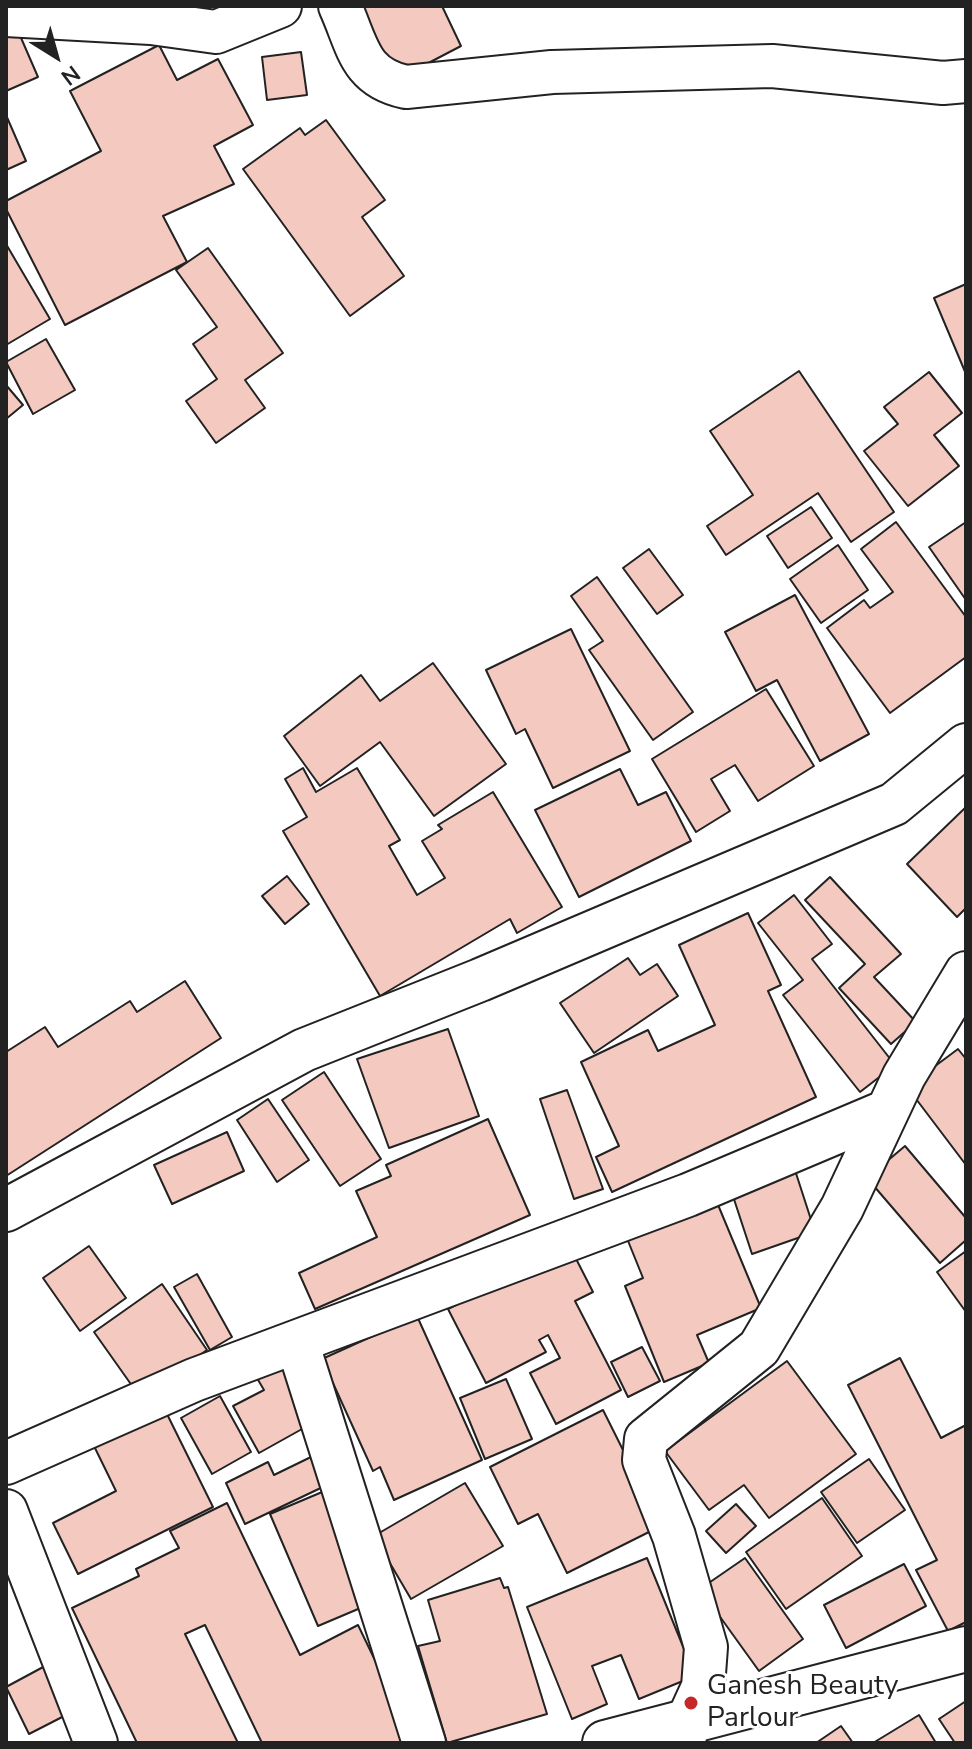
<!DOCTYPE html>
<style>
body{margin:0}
#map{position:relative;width:972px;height:1749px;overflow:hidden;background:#fff;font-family:"Nunito Sans",sans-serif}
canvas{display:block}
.frame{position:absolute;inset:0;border:8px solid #222;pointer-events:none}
.north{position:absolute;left:16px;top:16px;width:80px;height:80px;-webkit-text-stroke:6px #fff;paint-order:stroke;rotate:143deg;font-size:22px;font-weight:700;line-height:32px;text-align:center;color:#222}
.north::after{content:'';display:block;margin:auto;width:28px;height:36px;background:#222;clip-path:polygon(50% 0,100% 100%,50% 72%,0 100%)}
</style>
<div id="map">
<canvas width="972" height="1749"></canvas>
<div class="frame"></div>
<div class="north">N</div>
</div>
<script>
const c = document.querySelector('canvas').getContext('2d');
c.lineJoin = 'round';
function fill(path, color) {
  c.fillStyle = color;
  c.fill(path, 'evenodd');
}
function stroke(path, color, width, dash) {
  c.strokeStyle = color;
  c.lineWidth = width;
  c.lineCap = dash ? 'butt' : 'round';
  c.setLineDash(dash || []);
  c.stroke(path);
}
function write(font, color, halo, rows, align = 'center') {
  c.font = font + ' "Nunito Sans",sans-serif';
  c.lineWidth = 6;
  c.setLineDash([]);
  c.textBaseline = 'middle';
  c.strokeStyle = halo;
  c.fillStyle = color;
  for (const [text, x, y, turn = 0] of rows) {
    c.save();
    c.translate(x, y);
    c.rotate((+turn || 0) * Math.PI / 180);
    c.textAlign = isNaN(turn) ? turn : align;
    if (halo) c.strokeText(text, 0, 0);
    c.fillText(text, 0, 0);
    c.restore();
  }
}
const building = new Path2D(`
 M353,6H442L461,46L394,81Z
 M15,24L38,77L6,91V28Z
 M159,45L177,80L218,59L253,125L214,146L234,184L163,216L187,262L65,325L6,209V201L101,151L70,91Z
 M301,52L307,95L267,100L262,57Z
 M6,115L26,161L6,170Z
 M326,120L385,200L362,217L404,276L350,316L243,169L300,128L305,135Z
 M6,244L50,319L6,345Z
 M208,248L283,353L245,380L265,408L216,443L186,401L217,379L193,344L217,327L176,270Z
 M966,284V374L934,298Z
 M46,339L75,390L33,414L6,362Z
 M799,371L894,512L851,542L818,493L726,555L707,526L753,495L710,431Z
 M929,372L962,413L934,435L959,466L908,506L864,451L898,424L884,407Z
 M6,385L23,405L6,419Z
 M811,507L832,538L788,568L767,536Z
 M896,522L966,617V657L890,713L827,628L864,600L870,608L893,592L861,549Z
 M966,522V600L929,547Z
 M838,545L868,590L821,623L790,579Z
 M649,549L683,595L657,614L623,568Z
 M597,577L693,712L653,740L589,650L603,641L571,596Z
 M795,595L869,734L820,761L777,680L756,691L725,632Z
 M571,629L630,751L553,788L525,729L516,734L486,670Z
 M433,663L506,764L434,816L380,742L320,786L284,736L361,675L380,701Z
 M766,689L814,766L758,801L735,765L711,779L730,811L696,832L652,759Z
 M303,768L316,792L357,768L400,840L389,846L417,895L445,878L422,841L442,829L438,825L493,792L562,907L517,933L510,919L380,996L283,831L307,817L285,779Z
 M620,769L638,805L666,792L691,841L579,897L535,810Z
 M966,807V908L957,917L907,864Z
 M287,876L309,904L285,924L262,896Z
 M830,877L901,954L874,977L916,1022L891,1044L839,988L865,964L805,900Z
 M794,895L832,944L812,959L895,1065L860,1092L783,995L803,980L758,923Z
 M748,913L781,985L768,991L816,1097L612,1192L596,1157L619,1146L581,1062L648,1030L658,1051L715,1025L679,945Z
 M628,958L640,975L657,964L678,996L594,1053L560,1003Z
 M185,981L221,1038L6,1176V1052L45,1027L58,1047L130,1001L137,1012Z
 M448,1029L479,1116L389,1148L357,1059Z
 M958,1049L966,1059V1165L907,1087Z
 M324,1072L381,1159L340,1186L282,1100Z
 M567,1090L603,1189L574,1199L540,1099Z
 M268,1099L309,1160L277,1182L237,1120Z
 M488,1119L530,1215L315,1309L299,1273L377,1237L356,1191L391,1176L386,1165Z
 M227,1132L244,1171L172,1204L154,1165Z
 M905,1146L966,1218V1240L940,1263L867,1178Z
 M793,1164L815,1232L752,1254L729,1184Z
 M711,1188L761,1308L697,1335L709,1363L664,1382L625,1286L643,1278L622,1226Z
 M89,1246L126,1298L80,1331L43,1278Z
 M570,1247L593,1292L575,1301L621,1390L556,1424L530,1373L560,1358L548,1335L539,1340L546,1352L486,1383L448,1309Z
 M966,1251V1312L937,1272Z
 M197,1274L232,1337L210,1350L174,1287Z
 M162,1284L207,1350L140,1397L94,1332Z
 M417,1316L482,1460L394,1500L380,1467L373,1471L322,1359Z
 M642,1347L660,1381L628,1397L611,1362Z
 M285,1355L320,1419L259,1453L233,1406L264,1390L254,1373Z
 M900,1358L941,1438L966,1425V1622L948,1631L916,1570L937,1560L848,1385Z
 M787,1361L856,1454L769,1518L744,1485L709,1510L665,1451Z
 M506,1379L532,1439L485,1459L460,1398Z
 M220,1396L251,1452L212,1474L181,1418Z
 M164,1408L213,1507L78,1574L53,1523L116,1491L93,1444Z
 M603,1410L661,1526L567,1573L538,1514L518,1524L490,1467Z
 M313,1456L327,1485L245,1524L226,1483L268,1462L274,1475Z
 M869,1459L905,1510L857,1543L821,1492Z
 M465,1483L503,1546L411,1599L374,1536Z
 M334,1487L377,1601L318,1626L270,1514Z
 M822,1498L862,1556L786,1609L746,1552Z
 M227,1503L300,1655L358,1625L412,1737L400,1743H262L205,1625L185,1634L238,1743H137L72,1608L139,1576L136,1569L179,1548L170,1531Z
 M736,1504L756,1526L726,1553L706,1531Z
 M647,1558L695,1676L639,1699L621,1655L592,1666L607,1704L572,1719L527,1607Z
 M745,1558L803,1639L759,1671L700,1589Z
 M904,1564L926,1606L846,1648L824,1605Z
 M500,1578L504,1588L508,1587L547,1714L447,1743L418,1646L440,1641L428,1600Z
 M45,1666L70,1713L29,1734L6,1687Z
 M966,1701V1743H955L939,1719Z
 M919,1715L936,1743H873Z
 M841,1726L853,1743H816Z`);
const minor = new Path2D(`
 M340,6C358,46 359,77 406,87L552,72L772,66L943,83L966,81
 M6,15L151,23L216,32L280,6
 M6,1210L304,1050L480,980L894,804L966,745
 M297,1342L424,1743
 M6,1463L194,1380L688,1195L887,1111
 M6,1511L96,1743
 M684,1743L687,1722L703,1687L706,1647L674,1536L644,1460L646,1439L759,1348L842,1208L904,1076L966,973`);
const primary = new Path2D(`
 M605,1743L966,1649`);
const markers = [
 [691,1703,8,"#c62828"]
];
const poiNames = [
 ["Ganesh Beauty",707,1687],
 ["Parlour",707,1719]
];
fill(building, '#f3c9c0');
stroke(building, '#222', 2);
stroke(minor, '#222', 46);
stroke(primary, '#222', 48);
stroke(minor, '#fff', 42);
stroke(primary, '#fff', 44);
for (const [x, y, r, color] of markers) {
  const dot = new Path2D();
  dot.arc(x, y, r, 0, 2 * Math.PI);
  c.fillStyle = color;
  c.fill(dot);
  stroke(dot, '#fff', 3);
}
write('28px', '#222', '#fff', poiNames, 'left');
</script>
